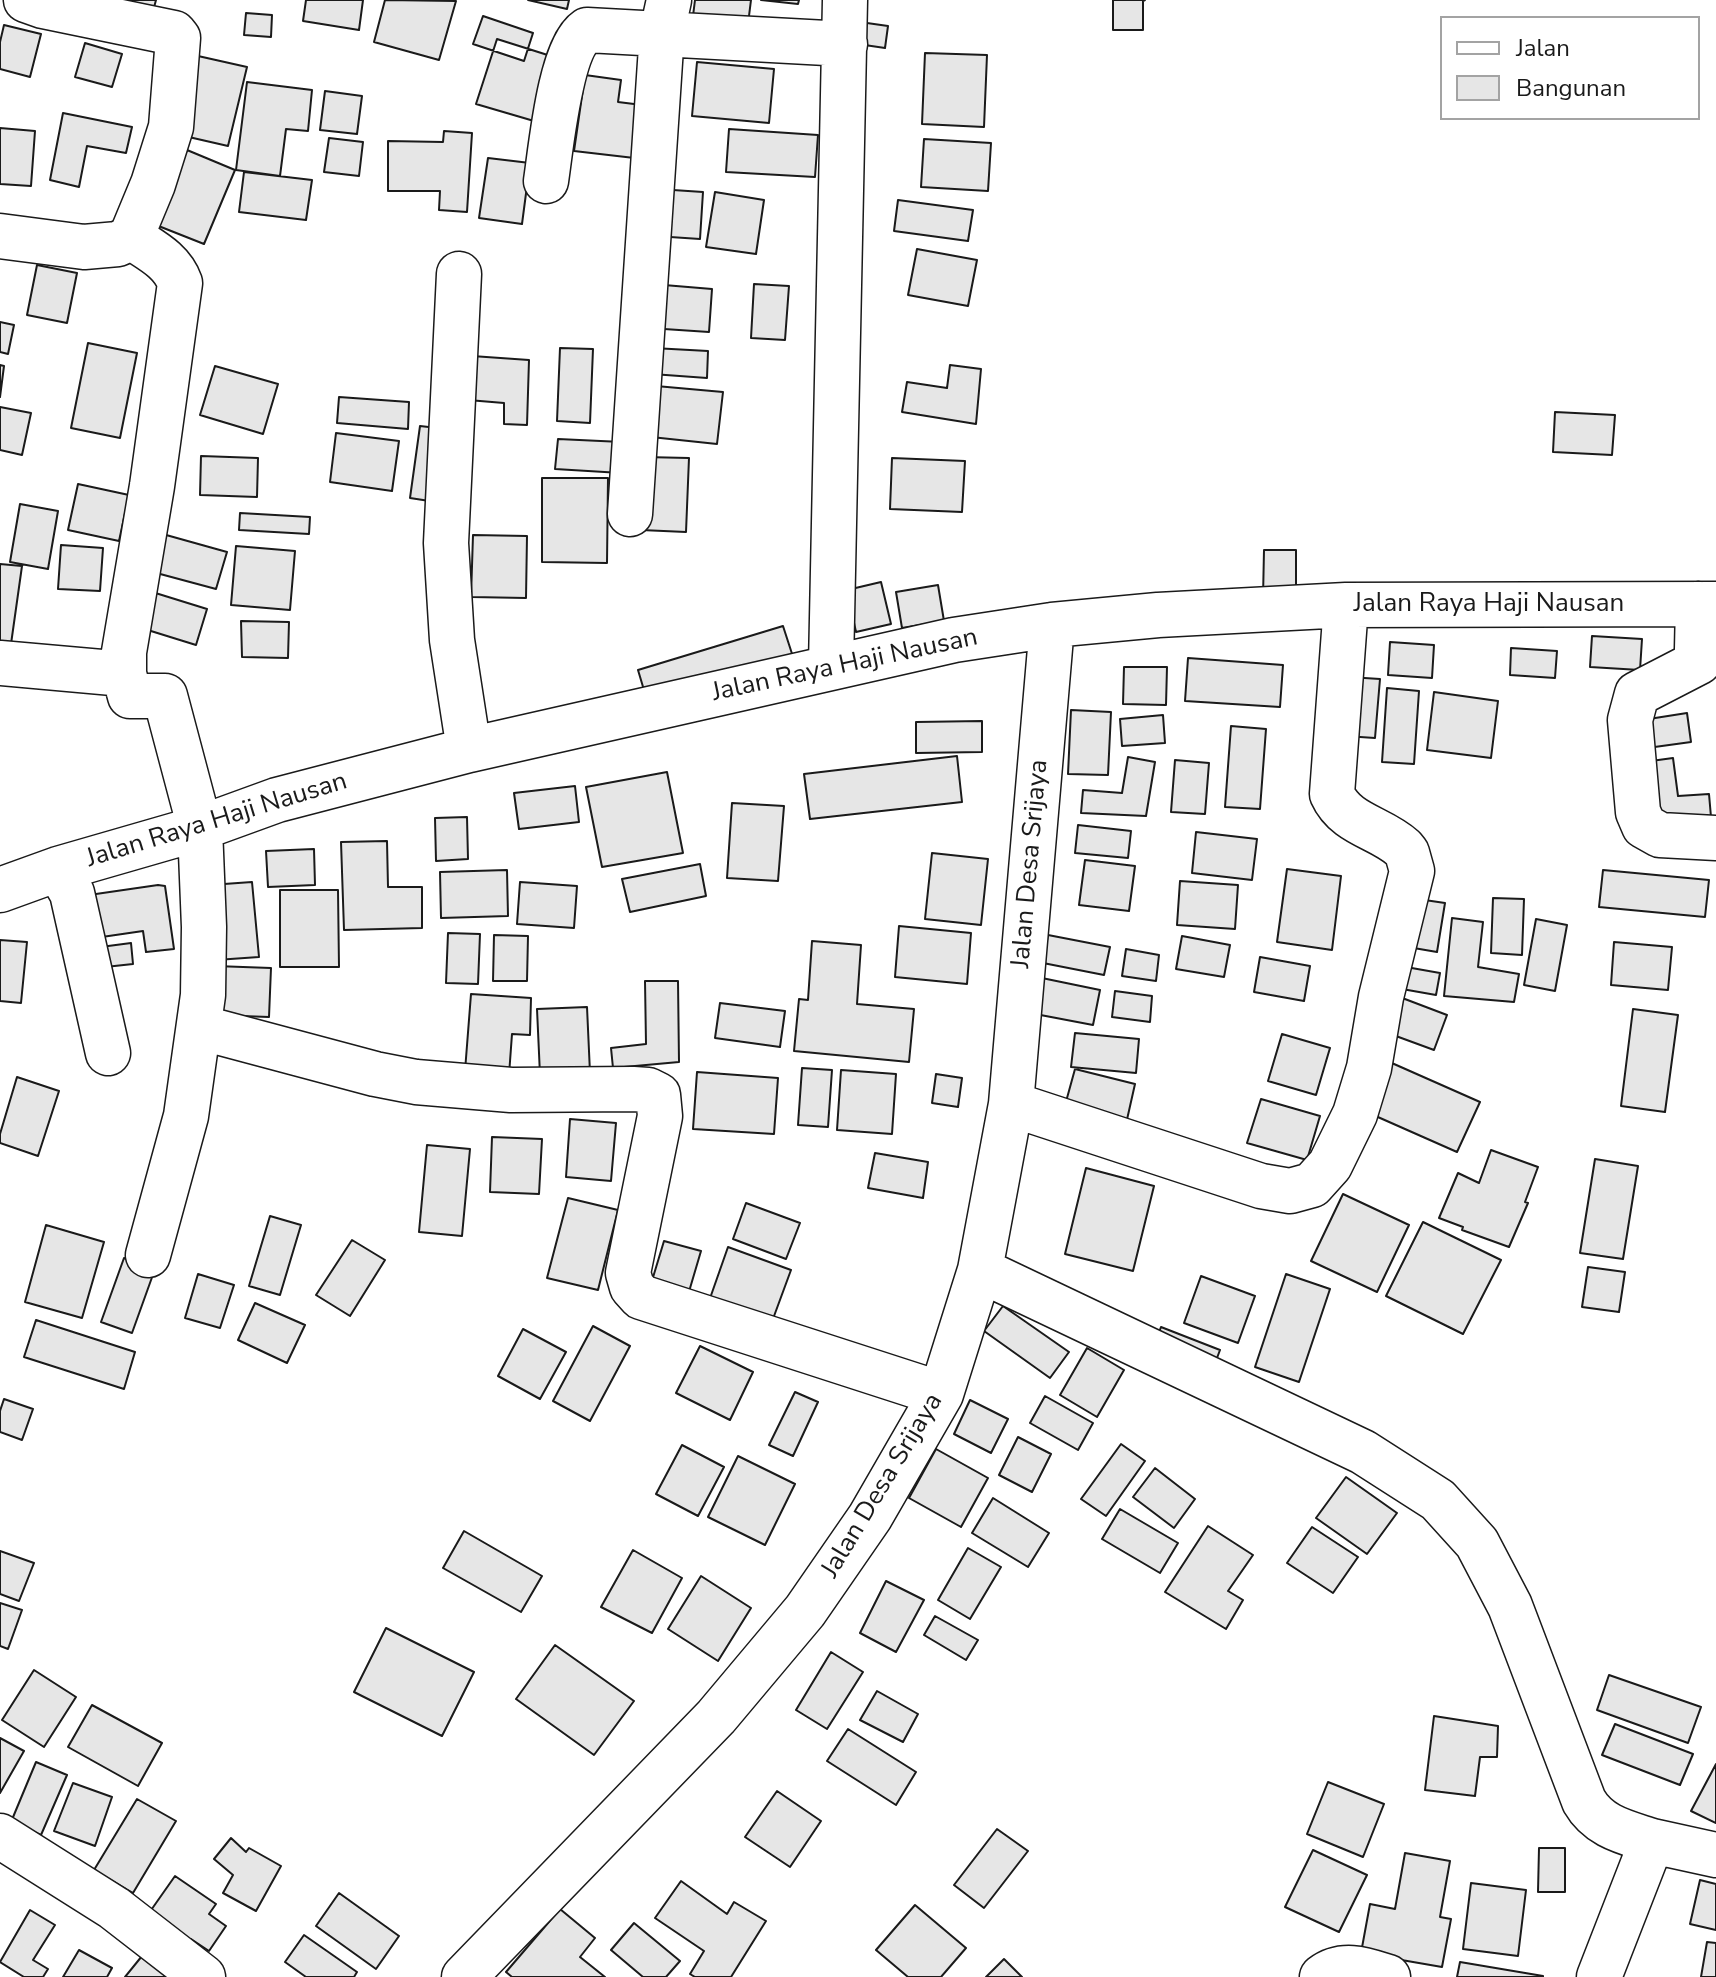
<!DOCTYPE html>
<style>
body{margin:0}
#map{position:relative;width:1716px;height:1977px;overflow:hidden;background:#fff;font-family:"Nunito Sans",sans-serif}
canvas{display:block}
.legend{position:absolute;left:1440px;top:16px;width:260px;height:104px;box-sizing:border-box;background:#fff;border:2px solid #a3a3a3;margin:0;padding:10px 14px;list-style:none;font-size:24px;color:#1a1a1a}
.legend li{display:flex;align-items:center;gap:16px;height:40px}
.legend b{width:40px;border:2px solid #a3a3a3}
</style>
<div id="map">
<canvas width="1716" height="1977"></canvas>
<ul class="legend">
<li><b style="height:10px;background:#fff"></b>Jalan</li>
<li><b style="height:22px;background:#e6e6e6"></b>Bangunan</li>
</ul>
</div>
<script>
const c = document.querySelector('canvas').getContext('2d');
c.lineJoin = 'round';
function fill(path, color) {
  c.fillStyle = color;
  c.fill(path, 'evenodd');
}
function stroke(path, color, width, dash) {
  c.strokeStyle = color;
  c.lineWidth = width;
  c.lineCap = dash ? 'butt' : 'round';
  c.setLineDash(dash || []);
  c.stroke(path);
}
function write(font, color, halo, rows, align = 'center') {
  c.font = font + ' "Nunito Sans",sans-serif';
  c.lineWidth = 6;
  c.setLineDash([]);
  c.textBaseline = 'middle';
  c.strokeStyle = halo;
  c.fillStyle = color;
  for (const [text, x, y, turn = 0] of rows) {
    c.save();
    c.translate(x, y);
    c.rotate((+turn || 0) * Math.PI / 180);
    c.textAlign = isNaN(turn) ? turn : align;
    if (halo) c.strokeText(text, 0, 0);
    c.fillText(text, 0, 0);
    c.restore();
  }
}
const building = new Path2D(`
 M108,0H156L152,15Z
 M306,0H363L359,30L303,21Z
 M385,0L456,1L439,60L374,42Z
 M528,0H569L567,9Z
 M695,0H751L748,24L693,16Z
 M761,0H799L798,4Z
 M1113,0H1145L1143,1V30H1113Z
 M246,13L272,15L271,37L244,35Z
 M483,16L533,33L524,61L473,44Z
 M853,21L888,26L885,48L851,43Z
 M4,25L41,34L30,77L0,69V42Z
 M497,39L554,57L534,121L476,104Z
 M85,43L122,54L112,87L75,77Z
 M925,53L987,55L984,127L922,124Z
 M198,56L247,67L228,146L180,135Z
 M697,62L774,69L769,123L692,116Z
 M585,75L621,80L618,102L650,106L643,159L574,151Z
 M247,82L312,90L308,131L286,129L280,176L236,170Z
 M325,91L362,96L357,134L320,130Z
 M63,113L132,127L126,153L87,146L79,187L50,180Z
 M0,128L35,131L31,186L0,184Z
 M729,129L818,135L815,177L726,172Z
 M444,131L472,133L467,212L439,210L440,191H388V141L443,142Z
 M329,138L363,142L359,176L324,172Z
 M924,139L991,143L988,191L921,187Z
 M187,150L235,170L204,244L156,225Z
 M488,158L530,163L522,224L479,218Z
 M244,172L312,180L306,220L239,212Z
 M658,189L703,192L700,239L655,236Z
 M715,192L764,200L756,254L706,247Z
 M898,200L973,210L968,241L894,231Z
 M917,249L977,260L968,306L908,295Z
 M37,265L77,273L67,323L27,315Z
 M652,284L712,289L709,332L649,328Z
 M754,284L789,286L785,340L751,338Z
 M0,322L14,325L8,354L0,352Z
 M88,343L137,353L120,438L71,428Z
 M560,348L593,349L590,423L557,421Z
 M653,348L708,351L707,378L652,374Z
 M472,356L529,360L527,425L504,424V403L468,400Z
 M0,365L4,366L0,397Z
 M950,365L981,369L976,424L902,412L907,382L947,388Z
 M215,366L278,384L263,434L200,415Z
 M656,386L723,392L717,444L651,437Z
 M339,397L409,402L408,429L337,423Z
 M0,407L31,413L22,455L0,450Z
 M1555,412L1615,415L1612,455L1553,452Z
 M420,426L446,429L436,502L410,498Z
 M336,433L399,441L392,491L330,482Z
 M558,439L622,442L621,473L555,469Z
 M201,456L258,458L257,497L200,495Z
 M644,457L689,458L686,532L641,530Z
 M892,458L965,461L962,512L890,509Z
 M542,478H608L607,563L542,562Z
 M78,484L129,495L119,541L68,530Z
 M20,504L58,511L48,569L10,562Z
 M240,513L310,517L309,534L239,530Z
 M159,533L227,552L216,589L149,571Z
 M473,535L527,536L526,598L471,597Z
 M61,545L103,548L100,591L58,589Z
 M236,546L295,551L290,610L231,605Z
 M1264,550H1296V598H1263Z
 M0,564L22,566L11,644L0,643Z
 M881,582L891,624L856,632L847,590Z
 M938,585L944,621L902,628L896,592Z
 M149,591L207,609L196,645L138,627Z
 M241,621L289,622L288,658L242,657Z
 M783,626L795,663L649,707L638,670Z
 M1592,636L1642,639L1640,670L1590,667Z
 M1390,642L1434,645L1432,678L1388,675Z
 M1511,648L1557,651L1555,678L1510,675Z
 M1188,658L1283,665L1280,707L1185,701Z
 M1124,667H1167L1166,705L1123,704Z
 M1349,677L1380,679L1375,738L1345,736Z
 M1387,688L1419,691L1414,764L1382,762Z
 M1434,692L1498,701L1491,758L1427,750Z
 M1071,710L1111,712L1108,775L1068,774Z
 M1687,713L1691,742L1640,749L1636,721Z
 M1163,715L1165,743L1122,746L1120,719Z
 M982,721V752L916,753V722Z
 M1231,726L1266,729L1260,809L1225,807Z
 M957,756L962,802L810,819L804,774Z
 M1128,757L1155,762L1146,816L1081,813L1083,790L1122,793Z
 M1673,758L1678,796L1709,794L1711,817L1659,823L1651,761Z
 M1175,760L1209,763L1205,814L1171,812Z
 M667,772L683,853L602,867L586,787Z
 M575,786L579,822L519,829L514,793Z
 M732,803L784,806L778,881L727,878Z
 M467,817L468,859L436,861L435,818Z
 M1078,825L1131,831L1128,858L1075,853Z
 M1196,832L1257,839L1252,880L1192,873Z
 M387,841L388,887H422V928L344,930L341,842Z
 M314,849L315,885L268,887L266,851Z
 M932,853L988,859L981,925L925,919Z
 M1085,860L1135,866L1129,911L1079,905Z
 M700,864L706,896L630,912L622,879Z
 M1287,869L1341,876L1332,950L1277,942Z
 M507,870L508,916L441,918L440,872Z
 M1603,870L1709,880L1705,917L1599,907Z
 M1180,881L1238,885L1235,929L1177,925Z
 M252,882L259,957L216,960L210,885Z
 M520,882L577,886L574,928L517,924Z
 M158,885L165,886L174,949L146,952L143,931L95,938L89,895Z
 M280,890H338L339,967H280Z
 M1411,898L1445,903L1437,952L1402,946Z
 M1493,898L1524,899L1522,955L1491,953Z
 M1452,918L1483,922L1478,967L1519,974L1514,1002L1444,996Z
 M1536,919L1567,925L1555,991L1524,985Z
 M899,926L971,933L967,984L895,977Z
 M448,933L480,934L478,984L446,983Z
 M494,935L528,936L527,981H493Z
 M1048,935L1110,947L1104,975L1043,963Z
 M1182,936L1230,945L1224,977L1176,969Z
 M0,940L27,942L21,1003L0,1001Z
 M812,941L861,945L857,1004L914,1009L909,1062L794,1051L799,999L808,1000Z
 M1614,942L1672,947L1668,990L1611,985Z
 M131,943L133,964L96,968L93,948Z
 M1126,949L1159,955L1156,981L1122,976Z
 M1260,957L1310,966L1304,1001L1254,992Z
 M1389,964L1440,973L1436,995L1385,986Z
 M215,966L271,968L269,1017L214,1015Z
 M1037,977L1100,990L1093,1025L1030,1013Z
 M645,981H678L679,1062L613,1068L611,1048L646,1044Z
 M1115,991L1152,996L1150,1022L1112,1017Z
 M471,994L531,998L530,1035L512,1034L509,1075L465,1071Z
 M1397,996L1447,1015L1434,1050L1385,1032Z
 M720,1003L785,1011L780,1047L715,1038Z
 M587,1007L590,1073L540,1075L537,1009Z
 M1633,1009L1678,1015L1665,1112L1621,1106Z
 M1075,1033L1139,1039L1136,1073L1071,1067Z
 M1282,1034L1330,1048L1316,1095L1268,1081Z
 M1385,1060L1480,1102L1457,1152L1362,1110Z
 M802,1068L832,1070L828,1127L798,1125Z
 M1075,1069L1135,1084L1126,1124L1064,1109Z
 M841,1070L896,1074L892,1134L837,1130Z
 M697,1072L778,1078L774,1134L693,1129Z
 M936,1074L962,1078L958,1107L932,1103Z
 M17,1077L59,1091L38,1156L0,1143V1134Z
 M1261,1099L1320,1116L1307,1160L1247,1143Z
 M570,1119L616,1123L611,1181L566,1177Z
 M492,1137L542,1139L539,1194L490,1192Z
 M427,1145L470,1149L462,1236L419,1232Z
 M1491,1150L1538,1167L1525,1202L1528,1203L1509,1247L1462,1230L1463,1227L1439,1218L1458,1173L1479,1183Z
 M875,1153L928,1162L923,1198L868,1188Z
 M1595,1159L1638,1166L1623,1259L1580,1253Z
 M1086,1168L1154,1186L1133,1271L1065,1254Z
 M1343,1194L1409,1225L1377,1292L1311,1261Z
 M568,1198L618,1210L598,1290L547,1278Z
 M746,1203L800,1223L786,1259L733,1239Z
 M270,1216L301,1225L280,1295L249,1286Z
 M1423,1222L1501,1260L1463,1334L1386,1296Z
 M46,1225L104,1242L82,1318L25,1302Z
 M352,1240L385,1260L350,1316L316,1295Z
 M664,1241L701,1251L688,1295L651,1284Z
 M728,1247L791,1270L770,1327L708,1304Z
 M124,1258L155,1269L132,1333L101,1322Z
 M1588,1267L1625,1272L1619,1312L1582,1307Z
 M198,1274L234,1285L220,1328L185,1318Z
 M1286,1274L1330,1289L1299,1382L1255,1367Z
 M1201,1276L1255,1296L1238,1343L1184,1323Z
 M255,1303L305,1325L287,1363L238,1340Z
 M1003,1306L1069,1352L1050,1378L984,1331Z
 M36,1320L135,1352L124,1389L24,1357Z
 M593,1326L630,1346L590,1421L553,1401Z
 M1161,1327L1220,1350L1214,1366L1155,1343Z
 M523,1329L566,1352L540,1399L498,1376Z
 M700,1346L753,1372L730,1420L676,1393Z
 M1087,1348L1124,1370L1097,1417L1060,1395Z
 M795,1392L818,1402L793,1456L769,1445Z
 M1045,1396L1093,1423L1078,1450L1030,1423Z
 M4,1399L33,1409L22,1440L0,1432V1411Z
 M970,1400L1008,1419L991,1453L954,1434Z
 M1018,1437L1051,1454L1032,1492L999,1475Z
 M1121,1444L1145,1461L1106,1516L1081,1499Z
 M682,1445L724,1467L698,1516L656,1494Z
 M936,1449L988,1478L961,1527L909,1498Z
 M738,1456L795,1484L765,1545L708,1517Z
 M1155,1468L1195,1499L1174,1528L1133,1497Z
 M1346,1477L1397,1513L1367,1554L1316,1518Z
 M993,1498L1049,1533L1028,1567L972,1533Z
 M1120,1509L1178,1543L1160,1573L1102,1539Z
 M1208,1526L1253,1555L1228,1591L1243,1600L1226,1629L1165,1592Z
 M1312,1527L1358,1557L1333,1593L1287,1563Z
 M464,1531L542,1576L521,1612L443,1568Z
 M968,1548L1001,1567L970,1619L938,1600Z
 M633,1550L682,1578L652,1633L601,1607Z
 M0,1551L34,1563L19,1601L0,1594Z
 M701,1576L751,1608L718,1661L668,1629Z
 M886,1581L924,1600L896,1652L860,1633Z
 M0,1603L22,1610L8,1649L0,1646Z
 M935,1616L978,1640L966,1660L924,1635Z
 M386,1628L474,1672L442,1736L354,1692Z
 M555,1645L634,1701L594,1755L516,1699Z
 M831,1652L863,1672L827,1729L796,1710Z
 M34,1670L76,1697L44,1747L2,1720Z
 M1609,1675L1701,1707L1688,1743L1597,1710Z
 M877,1691L918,1714L903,1742L860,1720Z
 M92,1705L162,1743L138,1786L68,1747Z
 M1434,1716L1498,1726L1497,1757H1480L1475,1796L1425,1790Z
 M1615,1724L1693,1754L1680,1785L1602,1755Z
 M848,1729L916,1772L896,1805L827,1761Z
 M0,1738L24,1751L0,1793Z
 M36,1762L67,1775L41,1835L11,1822Z
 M1716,1764V1823L1691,1811Z
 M1328,1782L1384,1804L1363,1857L1307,1834Z
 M73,1783L112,1797L95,1846L54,1831Z
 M777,1791L821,1821L790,1867L745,1837Z
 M137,1799L176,1821L133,1893L94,1870Z
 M997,1829L1028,1851L984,1908L954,1885Z
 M231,1838L246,1852L249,1848L281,1866L256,1911L223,1893L233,1875L214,1859Z
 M1539,1848H1565V1892H1538Z
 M1313,1850L1367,1875L1339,1932L1285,1907Z
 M1405,1853L1450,1861L1440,1917L1451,1919L1442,1967L1361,1953L1370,1904L1395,1909Z
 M175,1876L216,1904L209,1914L226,1926L209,1951L191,1939L182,1952L142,1923Z
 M1700,1880L1716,1884V1930L1690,1924Z
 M681,1881L727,1914L734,1902L766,1921L731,1977H695L690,1974L704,1951L655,1918Z
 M1471,1883L1526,1890L1518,1956L1463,1949Z
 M339,1893L399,1936L376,1969L316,1926Z
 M915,1905L966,1948L941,1977H908L876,1950Z
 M560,1909L595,1938L580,1957L605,1977H512L506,1972Z
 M30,1910L55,1925L33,1960L48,1969L43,1977H24L0,1962Z
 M634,1923L680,1961L666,1977H643L611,1950Z
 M304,1935L357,1972L354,1977H306L285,1962Z
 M1707,1942L1716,1943V1977H1701Z
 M79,1950L112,1968L107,1977H63Z
 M142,1956L168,1977H125Z
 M1004,1959L1022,1977H986Z
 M1460,1962L1543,1976V1977H1457Z`);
const minor = new Path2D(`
 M546,181C551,148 560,48 587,30L845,44
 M0,236L84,247L118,244L131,237L153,184L171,127L178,38L174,33L43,6L26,0
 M131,237C150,250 172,260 180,283L152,486L124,652V674L130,696H165L200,828L204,927L203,995L186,1116L148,1255
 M459,274L446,543L452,640L469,750
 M630,514L662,32L669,0
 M1698,604L1697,649L1699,662L1637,694L1630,720L1638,812L1644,826L1660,835L1716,838
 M0,663L124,674
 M831,666L845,0
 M58,869L72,893L108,1053
 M0,890L58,869L200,828L277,800L469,750L954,640L1052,625L1158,615L1346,605L1716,604
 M199,1027L375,1074L416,1082L511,1090L633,1089L648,1090L658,1095L660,1116L628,1273L632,1287L641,1297L941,1394
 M1011,1104L1261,1186L1290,1191L1312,1185L1330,1165L1355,1114L1369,1068L1381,997L1412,871L1407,853L1403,848C1380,827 1346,825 1332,794L1346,605
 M980,1270L1363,1452L1438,1500L1477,1543L1510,1606L1584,1801C1599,1827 1625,1832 1652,1841
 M0,1836L114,1908L203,1977
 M464,1977L716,1717L805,1611L870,1517L941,1394L980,1270L1011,1104L1052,625
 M1322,1977C1343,1961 1366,1970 1388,1977
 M1599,1977L1652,1841L1716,1855`);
const streetNames = [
 ["Jalan Raya Haji Nausan",1489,605],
 ["Jalan Raya Haji Nausan",845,666,-12],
 ["Jalan Raya Haji Nausan",217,821,-17],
 ["Jalan Desa Srijaya",1031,864,-85],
 ["Jalan Desa Srijaya",883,1486,-59]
];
fill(building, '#e6e6e6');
stroke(building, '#1a1a1a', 2);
stroke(minor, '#1a1a1a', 47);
stroke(minor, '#fff', 44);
write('26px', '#1a1a1a', '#fff', streetNames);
</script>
